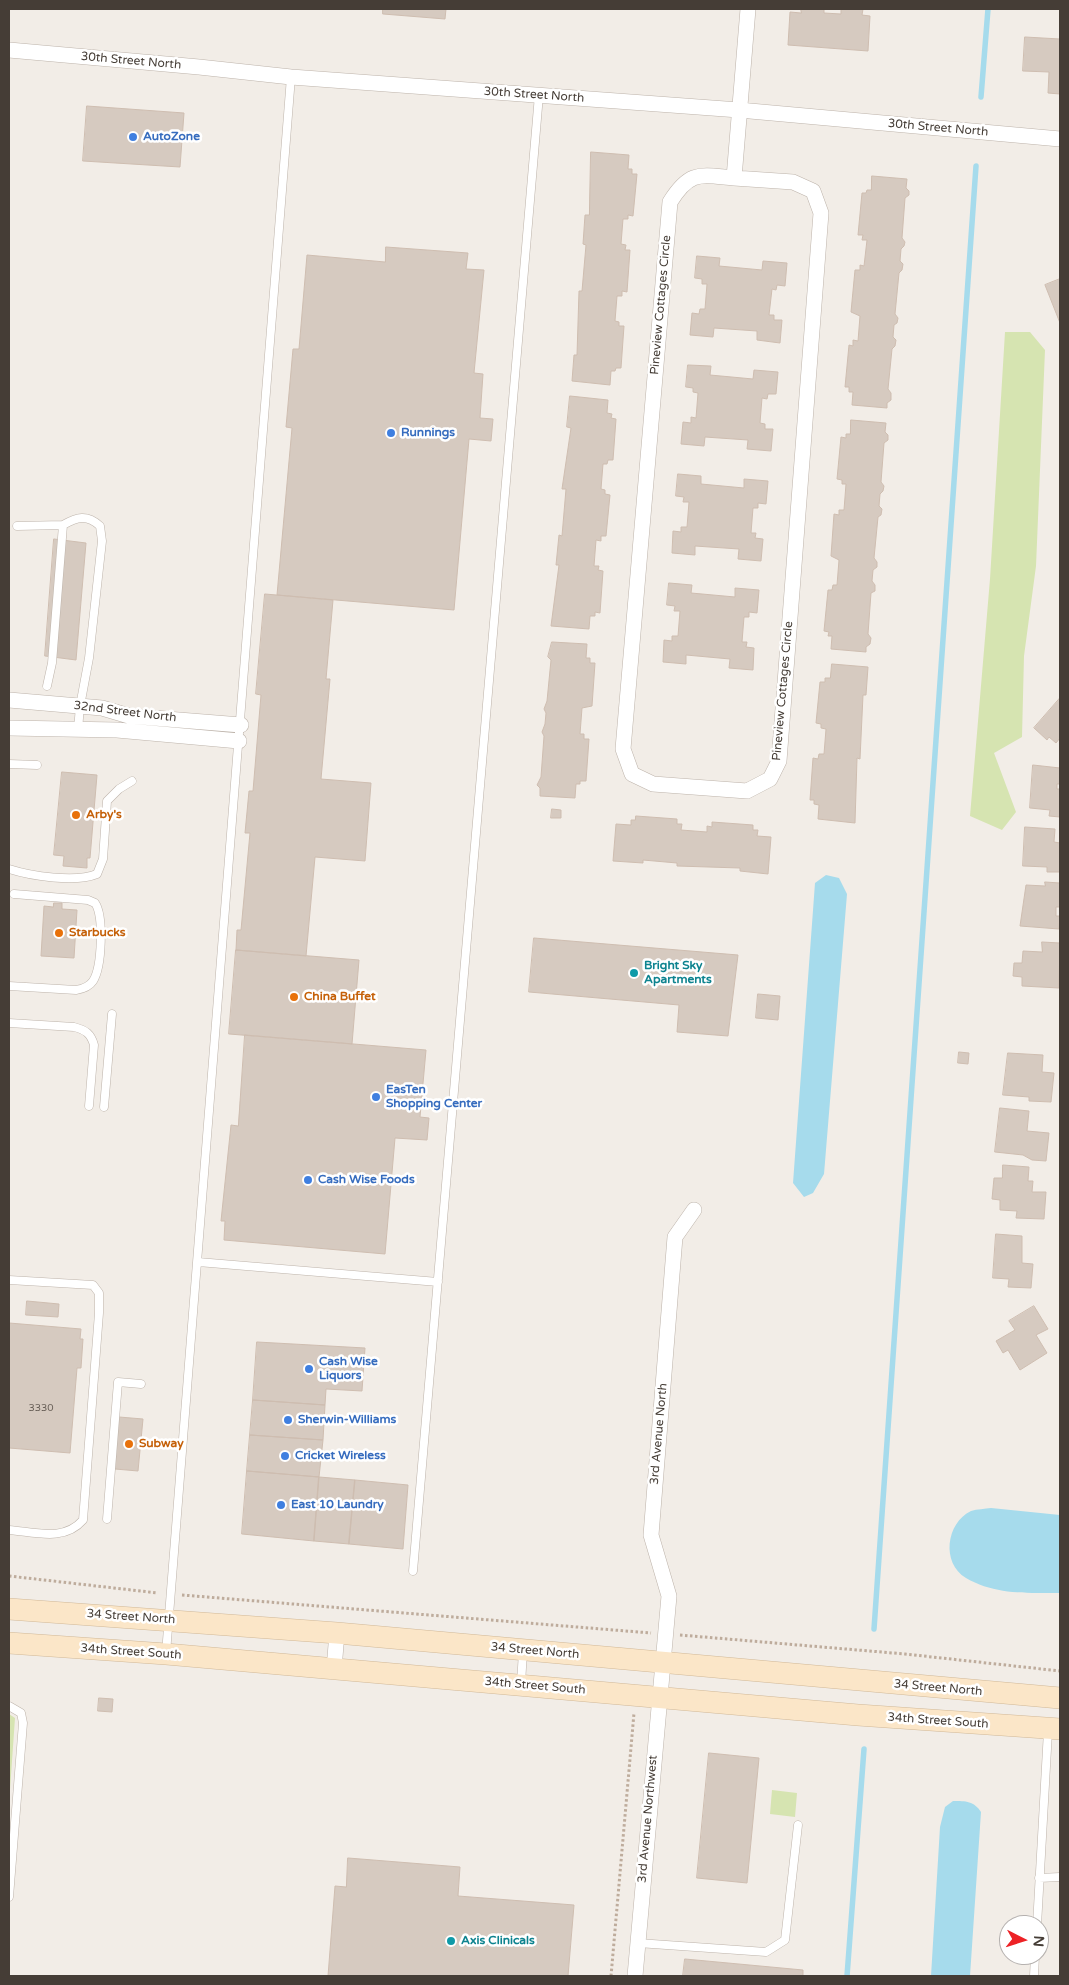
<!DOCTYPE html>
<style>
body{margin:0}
#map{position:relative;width:1069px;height:1985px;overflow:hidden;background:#f2ede7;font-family:"Varela Round",sans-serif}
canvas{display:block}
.frame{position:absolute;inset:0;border:10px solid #453d36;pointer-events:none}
.north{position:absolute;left:999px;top:1915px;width:50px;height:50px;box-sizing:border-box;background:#fff;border:1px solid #b5b1af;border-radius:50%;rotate:95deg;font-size:14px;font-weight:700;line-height:20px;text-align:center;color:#453d36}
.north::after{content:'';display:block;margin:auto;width:18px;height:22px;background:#ed2226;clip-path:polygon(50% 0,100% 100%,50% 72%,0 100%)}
</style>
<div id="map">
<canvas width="1069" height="1985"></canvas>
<div class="frame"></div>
<div class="north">N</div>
</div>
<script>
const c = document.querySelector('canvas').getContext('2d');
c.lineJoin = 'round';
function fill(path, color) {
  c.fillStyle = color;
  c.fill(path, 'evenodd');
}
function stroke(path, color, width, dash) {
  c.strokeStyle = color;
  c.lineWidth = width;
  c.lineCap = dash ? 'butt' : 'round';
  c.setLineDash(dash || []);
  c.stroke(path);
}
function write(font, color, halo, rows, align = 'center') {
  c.font = font + ' "Varela Round",sans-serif';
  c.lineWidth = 5;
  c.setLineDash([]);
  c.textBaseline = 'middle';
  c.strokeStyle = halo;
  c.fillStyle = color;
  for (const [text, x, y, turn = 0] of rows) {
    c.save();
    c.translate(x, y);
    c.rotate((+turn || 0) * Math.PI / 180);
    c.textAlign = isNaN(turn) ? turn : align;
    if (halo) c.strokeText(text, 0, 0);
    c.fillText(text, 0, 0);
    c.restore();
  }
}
const green = new Path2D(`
 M1005,332H1030L1045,350L1036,566L1024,656L1022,737L994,753L1016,812L1002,830L970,816L990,579Z
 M9,1714L15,1718L9,1804Z
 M772,1790L797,1793L795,1817L770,1814Z`);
const water = new Path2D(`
 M826,875L839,878L847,894L824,1174L813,1193L804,1197L793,1183L815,883Z
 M991,1508L1060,1515V1593C1028,1593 995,1595 966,1578C941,1563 946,1523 971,1511C977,1509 985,1509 991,1508Z
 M953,1801C966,1801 974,1801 981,1812L970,1976H931L940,1827L945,1807Z`);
const stream = new Path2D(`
 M981,97L988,9
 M874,1629L976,166
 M847,1976L864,1749`);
const building = new Path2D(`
 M383,9H446L445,19L383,14Z
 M801,9H824V13L841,14V9H863L862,15L870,16L868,51L788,45L790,12L801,13Z
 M1025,37L1060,39V94L1048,93L1049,72L1023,71Z
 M87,106L184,113L180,167L83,161Z
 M591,152L629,155L628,169H632V174H637L633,216L628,215V219H623L621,244L626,245L625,250H630L627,292L622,291V296H617L615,321L619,322V326H624L621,368H616L615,371H611L610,385L572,381L574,355H577L579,291H582L586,245L583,244L585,215H589Z
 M872,176L907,179L906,188L909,191V195L905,198L902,238L905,242L904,246L901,249L900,261L903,264L902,270L899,273L895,314L898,318L897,323L894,325L893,337L896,340L895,346L892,349L888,389L891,393V400L887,403V408L852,405L853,392H849V387H845L849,345L853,346V340L858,341L860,316L851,312L855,270H860V265L864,266L867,240H862L863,235H858L862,193H866L867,190H871Z
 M386,247L468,253L466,269L484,270L474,373L483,374L480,418L493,419L491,441L469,439L454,610L277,595L292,428L286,427L293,349H299L307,255L385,262Z
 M697,256L720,258L719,266L762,270L763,261L787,263L785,286L777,285L776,290L772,289L769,315H774V320H782L780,343L757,340V331L714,328L713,337L690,335L692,313L699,314L700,309H705L707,284H702V279L695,278Z
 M1060,279V323L1045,285Z
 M688,365L711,366L710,375L753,379L754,370L778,372L776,394H768L767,399L762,398L760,423L765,424V429H773L771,451L747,449L748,440L705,437L704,446L681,444L683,422L691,423V417L696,418L698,393L693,392V388L686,387Z
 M570,396L608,400L607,413L612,414L611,418L616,419L613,460H608L607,464H603L601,489L605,490V494L610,495L606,536H601V541L596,540L594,566H599L598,570L603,571L600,613L595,612V616H590L589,629L551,626L559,565H556L559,535L562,536L566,489H562L571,428L567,427Z
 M851,420L886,423L885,432L888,435V440L884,443L881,482L884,486L883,491L880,494L879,506L882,509L881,515L878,517L874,558L877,562V567L873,570L872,581L875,585V591L871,593L868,634L871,638L870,644L866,647V652L831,649L832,636H828L829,632L824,631L828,590H832L833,585H837L839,560L831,556L834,514L839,515V510H844L846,484H842V480L837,479L841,437L846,438V434H850Z
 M678,474L701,476V484L744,488V479L768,481L766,504L758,503V508H753L751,533H756L755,538L763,539L761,561L738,559L739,549L695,546V555L672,553L673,531L681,532V527H687L689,502H683L684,497L676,496Z
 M54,539L86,543L76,660L45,656Z
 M669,583L692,585L691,593L735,597V588L759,590L757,613L749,612V617H744L742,642H747L746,647L754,648L753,670L729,668L730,659L686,655V664L663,662L664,640L672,641V636H678L680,611H674L675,606L667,605Z
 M265,594L333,600L326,679H330L321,779L371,783L365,861L315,857L306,956L236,950L237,930H241L250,833H245L249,791H253L261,695L256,694Z
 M552,642L587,644L586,658H590V663H595L592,706L582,708L580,734H584V739H589L586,781H580V784H576L575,798L540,796V788L537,785L541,777L544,736L542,732L545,724L546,713L544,709L547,701L551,660L548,657Z
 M832,664L868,667L866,695H863L860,759L857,758L855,823L818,819L819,805L814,804V800H810L813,758L818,759L819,754H824L826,729L821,728V724L816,723L820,682H825V678H830Z
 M1060,698V738L1056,743L1049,737L1047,740L1034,728Z
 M1033,765L1060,768V784H1057V789H1060V817L1049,816L1050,810L1030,808Z
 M62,772L97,775L90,858H87V868L63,866L64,856L54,855Z
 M552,809L561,810V818H551Z
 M636,816L677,819V824H682L681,830L707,832V826L712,827V822L753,825V830H758L757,836L771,837L768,874L740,871V868L677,866V863L643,860V863L613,861L616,824L631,825V820H635Z
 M1025,827L1055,829L1054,842L1060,843V872H1047V867L1023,866Z
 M1045,882L1060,883V907H1056V916H1060L1059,929L1020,926L1026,885L1045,886Z
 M54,903H62V909L77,910L74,958L41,956L44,906L53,907Z
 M534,938L738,955L728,1036L677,1032L679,1005L529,992Z
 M1042,942L1060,943L1059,988L1022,986V977L1013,976L1014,963H1022L1023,951L1042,952Z
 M236,950L359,960L352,1044L229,1034Z
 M758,994L780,996L778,1020L756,1018Z
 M245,1035L426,1050L420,1117L429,1118L427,1140L395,1138L385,1254L224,1240L225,1221H221L231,1125L238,1126Z
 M959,1052L969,1053L968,1064L958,1063Z
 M1008,1053L1043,1055L1042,1072L1054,1073L1051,1102L1029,1101V1097L1003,1095Z
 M1000,1108L1029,1111L1027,1131L1049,1133L1046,1161L1032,1160L1023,1155L995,1152Z
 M1003,1165L1029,1167L1028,1181H1033L1032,1192H1046L1044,1219L1016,1218L1017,1211L1000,1210V1200L992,1199L994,1178H1002Z
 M996,1234L1022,1236V1263L1033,1264L1031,1288L1008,1287L1009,1279L993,1278Z
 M27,1301L59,1304L58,1317L26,1315Z
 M1034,1306L1048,1329L1036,1335L1047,1353L1020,1370L1008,1350L1003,1353L996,1341L1015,1330L1009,1321Z
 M9,1323L81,1329L80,1339H83L81,1368H77L70,1453L9,1448Z
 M257,1342L365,1348L362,1391L326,1389L325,1405L253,1400Z
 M253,1400L325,1405L323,1440L250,1435Z
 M119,1417L143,1419L138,1471L115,1469Z
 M250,1435L323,1440L319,1477L247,1471Z
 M247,1471L319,1477L314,1541L242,1534Z
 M319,1477L355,1480L349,1544L314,1541Z
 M355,1480L408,1485L403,1549L349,1544Z
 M99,1698L113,1699L112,1712L98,1711Z
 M709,1753L759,1758L747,1883L697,1878Z
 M348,1858L460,1867L458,1896L574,1905L568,1976H328L335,1886L346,1887Z
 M685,1959L803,1970V1976H683Z`);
const path = new Path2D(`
 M9,1576L158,1593
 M182,1595L651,1633
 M680,1635L905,1654L1060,1671
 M611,1976L634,1713`);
const service = new Path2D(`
 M17,526L63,525
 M47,686L52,663L63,525C77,517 87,514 100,526L102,541L89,658L80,706L78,730
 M9,764L37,765
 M9,869C31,876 75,883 97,874L103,859L107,801L119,789L132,781
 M9,986L76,990C82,989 89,987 93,981C102,967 104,916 95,903L88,900L14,894
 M9,1023L74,1027C86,1030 91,1034 94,1045L89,1106
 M104,1107L112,1014
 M198,1262L438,1282
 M9,1280L93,1285L99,1293V1313L83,1520C64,1542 35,1532 9,1530
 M107,1519L118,1382L141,1384
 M413,1571L539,95
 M166,1653L291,77
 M521,1683L523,1652
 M9,1706L21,1713L23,1723L9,1897
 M1039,1878L1060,1877
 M1037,1925L1048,1731
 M638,1943L766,1952L785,1940L798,1825
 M1034,1976L1035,1955`);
const minor = new Path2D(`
 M9,50L199,67L291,77L739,110L1060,139
 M734,178L793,182L813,191L821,213L779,761L770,779L747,791L653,784L632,774L623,749L670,202C690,170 700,175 734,178L748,9
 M9,700L102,708L129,716L241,725
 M9,728L117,730L239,741
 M334,1669L337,1633
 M635,1976L669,1596L651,1535L675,1237L694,1210`);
const secondary = new Path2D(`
 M9,1609L337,1633L1060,1698
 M9,1643L166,1654L858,1715L1060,1729`);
const markers = [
 [133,137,5,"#3f7fe0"],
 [391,433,5,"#3f7fe0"],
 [76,815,5,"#e8710a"],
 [59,933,5,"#e8710a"],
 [634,973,5,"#0f9aa8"],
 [294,997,5,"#e8710a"],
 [376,1097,5,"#3f7fe0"],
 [308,1180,5,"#3f7fe0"],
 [309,1369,5,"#3f7fe0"],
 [288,1420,5,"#3f7fe0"],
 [129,1444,5,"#e8710a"],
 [285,1456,5,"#3f7fe0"],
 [281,1505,5,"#3f7fe0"],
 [451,1941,5,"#0f9aa8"]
];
const numberNames = [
 ["3330",41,1408]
];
const streetNames = [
 ["30th Street North",131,61,5],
 ["30th Street North",534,95,4],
 ["30th Street North",938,128,5],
 ["Pineview Cottages Circle",661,305,-85],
 ["Pineview Cottages Circle",783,691,-85],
 ["32nd Street North",125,712,7],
 ["3rd Avenue North",659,1434,-85],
 ["34 Street North",131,1617,4],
 ["34 Street North",535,1651,5],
 ["34th Street South",131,1652,4],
 ["34th Street South",535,1686,5],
 ["34 Street North",938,1688,5],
 ["34th Street South",938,1721,4],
 ["3rd Avenue Northwest",648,1819,-85]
];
const shopNames = [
 ["AutoZone",143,137],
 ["Runnings",401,433],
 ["EasTen",386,1090],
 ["Shopping Center",386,1104],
 ["Cash Wise Foods",318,1180],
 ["Cash Wise",319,1362],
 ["Liquors",319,1376],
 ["Sherwin-Williams",298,1420],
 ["Cricket Wireless",295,1456],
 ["East 10 Laundry",291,1505]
];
const foodNames = [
 ["Arby's",86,815],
 ["Starbucks",69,933],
 ["China Buffet",304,997],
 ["Subway",139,1444]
];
const cultureNames = [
 ["Bright Sky",644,966],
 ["Apartments",644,980],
 ["Axis Clinicals",461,1941]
];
fill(green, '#d6e4b1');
fill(water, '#a6dbec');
stroke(stream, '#a6dbec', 5.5);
fill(building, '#d6cac0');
stroke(building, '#cebdb0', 1);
stroke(service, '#bdb3aa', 9);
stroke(minor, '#bdb3aa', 16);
stroke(secondary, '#d0b898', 22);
stroke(path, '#beac9c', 3, [2.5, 2.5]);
stroke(service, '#fff', 8);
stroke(minor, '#fff', 15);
stroke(secondary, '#fbe6c8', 21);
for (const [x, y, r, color] of markers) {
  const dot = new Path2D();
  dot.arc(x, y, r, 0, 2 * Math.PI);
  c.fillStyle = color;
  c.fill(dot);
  stroke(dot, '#fff', 2);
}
write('10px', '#696058', null, numberNames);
write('12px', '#453d36', '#fff', streetNames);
write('bold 12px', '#366cbe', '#fff', shopNames, 'left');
write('bold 12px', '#c56008', '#fff', foodNames, 'left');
write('bold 12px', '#0d838f', '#fff', cultureNames, 'left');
</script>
